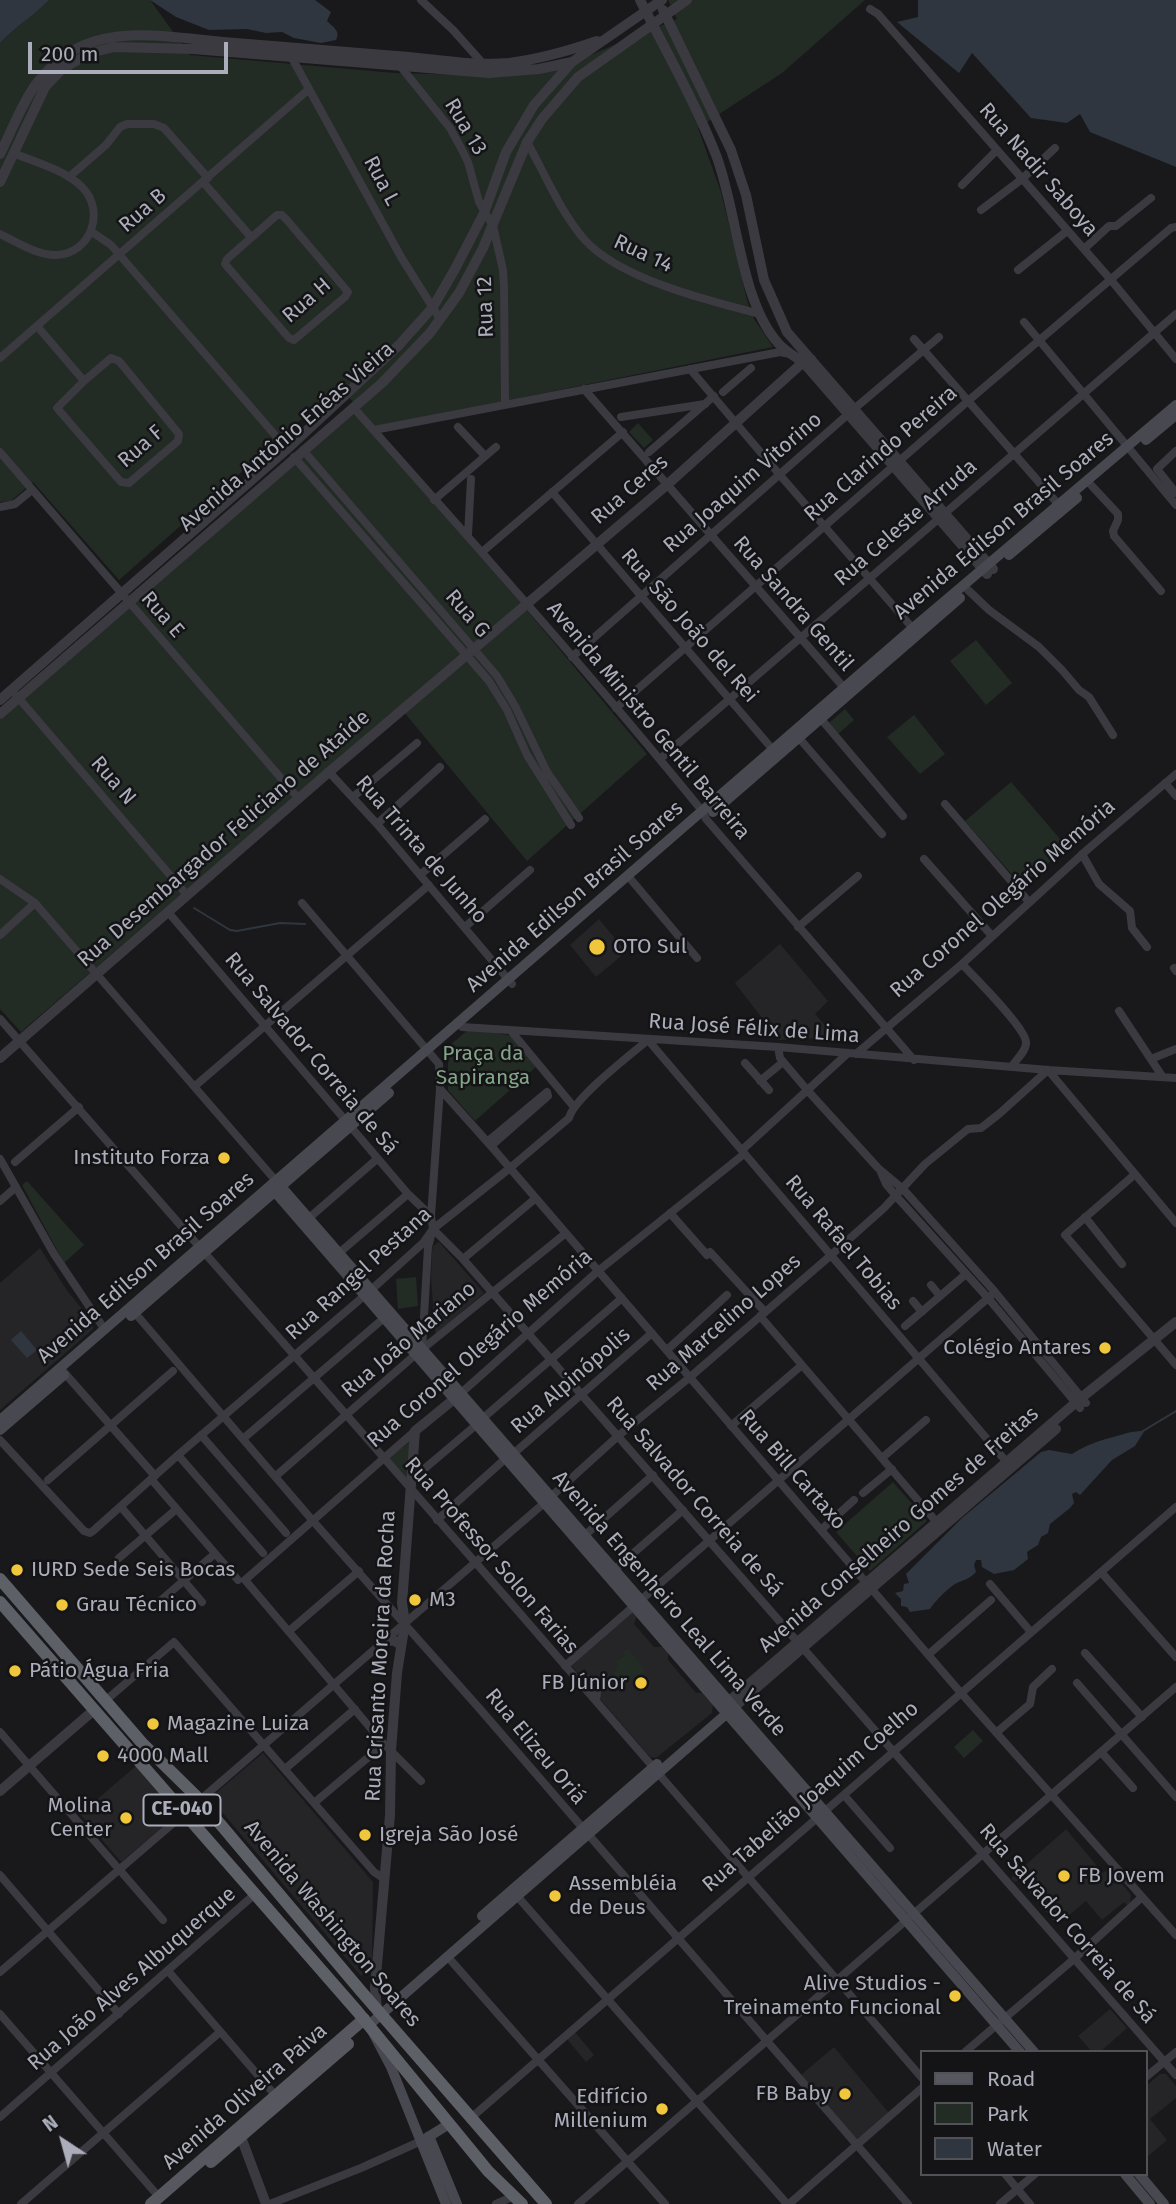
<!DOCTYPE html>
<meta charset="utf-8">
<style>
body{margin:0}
#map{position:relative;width:1176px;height:2204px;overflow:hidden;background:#19191b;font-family:"Fira Sans",sans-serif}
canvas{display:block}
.legend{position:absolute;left:920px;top:2050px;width:228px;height:126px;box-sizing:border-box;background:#141416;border:2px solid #505258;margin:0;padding:9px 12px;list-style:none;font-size:21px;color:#abaeba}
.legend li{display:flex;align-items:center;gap:14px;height:35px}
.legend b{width:35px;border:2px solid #505258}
.north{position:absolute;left:28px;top:2106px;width:70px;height:70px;-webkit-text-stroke:5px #141416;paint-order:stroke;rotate:324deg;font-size:19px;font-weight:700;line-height:28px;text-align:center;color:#abaeba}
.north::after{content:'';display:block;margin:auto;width:24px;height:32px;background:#abaeba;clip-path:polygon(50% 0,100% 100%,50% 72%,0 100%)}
.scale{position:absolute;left:28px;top:42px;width:200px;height:32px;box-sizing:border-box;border:4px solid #abaeba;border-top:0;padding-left:9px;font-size:21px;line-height:24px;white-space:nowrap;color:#abaeba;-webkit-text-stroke:5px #141416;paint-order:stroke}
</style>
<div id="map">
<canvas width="1176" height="2204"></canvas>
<ul class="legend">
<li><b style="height:9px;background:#56575f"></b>Road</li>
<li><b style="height:19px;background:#232b25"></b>Park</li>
<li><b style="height:19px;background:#2f363f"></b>Water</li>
</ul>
<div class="north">N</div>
<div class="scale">200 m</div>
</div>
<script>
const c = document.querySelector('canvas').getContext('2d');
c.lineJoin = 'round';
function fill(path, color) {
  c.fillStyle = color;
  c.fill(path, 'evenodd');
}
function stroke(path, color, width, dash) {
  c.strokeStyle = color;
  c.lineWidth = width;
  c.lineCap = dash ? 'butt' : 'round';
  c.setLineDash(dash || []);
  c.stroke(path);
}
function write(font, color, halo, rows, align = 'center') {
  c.font = font + ' "Fira Sans",sans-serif';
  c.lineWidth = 5;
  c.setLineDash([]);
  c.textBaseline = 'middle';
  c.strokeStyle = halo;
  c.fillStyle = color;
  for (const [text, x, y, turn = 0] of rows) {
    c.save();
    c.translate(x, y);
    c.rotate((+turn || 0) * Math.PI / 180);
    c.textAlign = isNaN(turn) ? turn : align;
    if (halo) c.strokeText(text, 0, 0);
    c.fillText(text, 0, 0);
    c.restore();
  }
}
const built = new Path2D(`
 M599,919L626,952L596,977L570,945Z
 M780,944L828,1001L815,1014L830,1031L821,1038L779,1040L735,983Z
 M439,1242L484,1293L437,1333L435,1332L431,1278L432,1251L433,1246Z
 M40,1248L66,1289L93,1323V1329L0,1410V1283Z
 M633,1610L637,1615L634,1624L654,1647H665L668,1650V1660L696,1693H702L713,1705L712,1713L656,1758L650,1757L570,1664Z
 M263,1753L373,1882L372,1966L361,1976L210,1798Z
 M137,1765L178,1814L121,1862L80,1814Z
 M1066,1829L1103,1873L1109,1868L1131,1895L1130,1903L1127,1905L1124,1902L1102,1920L1086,1901L1057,1925L1019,1880L1015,1882L1011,1878Z
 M1110,2009L1127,2028L1100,2052H1092L1078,2036Z
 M575,2032L594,2055L586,2062L567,2039Z
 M834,2047L889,2113L857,2140L801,2075Z
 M1160,2074H1166L1176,2086V2098L1150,2119L1167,2140L1146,2158V2086Z`);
const green = new Path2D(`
 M49,0H150L190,55L395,73L507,76L559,68L677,19L668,0H865L782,73L698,128L721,192L748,304L754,319L773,347L375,427L339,386L119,580L33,482L11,501L0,502V43C15,27 34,16 49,0Z
 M352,410L520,602L647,754L527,861L399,706L21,1032L0,1009V719Z
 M638,423L653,440L644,448L629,432Z
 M976,640L1012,683L986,705L950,661Z
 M845,709L854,720L838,734L829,723Z
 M914,715L945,754L920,774L887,737Z
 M1011,782L1067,847L1022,886L965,821Z
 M470,1028L512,1036L537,1066L475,1121L448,1090V1047Z
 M27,1181L84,1245L64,1263L22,1185Z
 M416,1277L418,1306L398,1309L396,1279Z
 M410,1441L407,1479L389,1459Z
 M893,1482L927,1521L870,1571L836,1532Z
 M629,1650L644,1668V1672L629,1681L623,1678L614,1680L613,1675L618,1667L616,1661L625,1656L624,1651Z
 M973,1730L983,1741L964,1758L954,1747Z`);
const water = new Path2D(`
 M0,0H49C34,16 15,27 0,43Z
 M150,0H315L331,12L327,21C333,27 341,31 336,40L321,43L294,38L282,32L266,33L247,29L209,30L176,17Z
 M918,0H1176V167L1090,132L1080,114L1067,123L1031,118L972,53L959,73L897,22L918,17Z
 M21,1331L37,1350L27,1358L11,1340Z
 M1145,1430L1135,1446L1112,1460L1080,1495L1076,1492L1072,1494L1074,1503L1070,1508L1050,1524L1048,1533L1041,1537L1038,1545L1027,1552L1028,1559L1014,1570L994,1574L982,1567L981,1560H976L974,1565L976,1572C970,1579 963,1580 955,1584C947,1589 935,1601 930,1609L910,1612L907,1607L901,1606V1599L895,1593L903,1591L904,1584L909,1583L906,1574L962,1518L1041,1452L1049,1450L1072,1454C1090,1442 1107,1439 1127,1433C1133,1431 1139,1432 1145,1430Z`);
const stream = new Path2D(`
 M194,908L230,930L237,931L280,923L305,924
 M1143,1431L1176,1411`);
const minor = new Path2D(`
 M421,0L453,30L486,67
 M870,9L878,14L1111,280L1176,359
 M292,58L401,257L440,319
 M401,67L450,128L460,146L468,162L479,202L493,226L503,270L504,287L505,403
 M527,142C545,174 560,211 584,239C619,279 709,301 760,314
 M69,177L106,145L120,127L127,124H154L164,128L208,178
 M203,182L251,237
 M962,185L997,150
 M981,210L1022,179L1055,148
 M277,215H282L286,219L348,292L345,297L294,340L289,338L225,264L227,259Z
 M92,232L111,245L287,449
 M0,234C17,242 36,255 56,255C91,254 106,211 82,187C65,170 35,162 13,153
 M1084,249L1109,226H1116L1151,198
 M1018,270L1067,231
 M1024,322L1176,505
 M37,326L84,381
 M914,339L1058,504
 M0,358L309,89
 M111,358L119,361L179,434L178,441L129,483L121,482L57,408L84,381Z
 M690,369L779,474L916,632
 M584,389L846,690
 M723,392L751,368
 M353,407C471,540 590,673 703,812L706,819L914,1060
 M621,417L705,404
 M458,427L485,456
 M374,430L780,352L790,354
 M303,450L497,676L515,706L547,772L579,818
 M1176,451L1157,469L1176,493
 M0,452L299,799
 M649,452L714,396
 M294,457L489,681L507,710L527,755L571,825
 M1091,485L1118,514V520L1113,531L1114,536L1161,591
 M552,492L774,751
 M434,500L496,447
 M0,507L15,504L32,490
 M468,535L471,479
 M482,552L623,432
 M968,590L989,610L1039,647L1062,670L1079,690L1089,697L1113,735
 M572,657L854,409L939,337
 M16,695L187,895
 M616,708L968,401L1171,228L1176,227
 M821,719L903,816
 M799,738L882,834
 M660,759L1176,314
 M329,772L377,824L512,984
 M1165,783L1176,796
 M353,797L417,743
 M945,804L1029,902
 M377,824L440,767
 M1082,854L1099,884L1130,911L1132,928L1147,947
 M924,859L992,936
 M420,875L485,819
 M628,876L697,958
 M0,879L35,903L276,1181
 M302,903L439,1064L440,1089L431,1216L433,1229L428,1247L422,1350
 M168,912L408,1194L431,1216
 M465,927L530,870
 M798,927L858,876
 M0,935L35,903
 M962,964C974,977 1025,1027 1026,1042C1027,1050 1016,1060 1012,1066
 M1174,968L1176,971
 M1119,1011L1162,1076
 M0,1019C216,1269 437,1516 653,1767
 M458,1023L462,1027L778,1047L1048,1070L1176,1078
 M511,1031L574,1107
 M778,1047L780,1058L808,1091L878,1168L903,1189L995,1292L1086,1403
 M856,1054L962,964L1088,849L1176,774
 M1151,1059L1176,1049
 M745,1063L769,1090
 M1048,1070L1176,1223
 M760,1081L783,1062
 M195,1086L429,885
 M440,1089L491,1146L961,1693L1176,1935
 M488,1141L547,1092L548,1096L491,1146
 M742,1150L848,1053
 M0,1159L54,1254L105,1330
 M15,1162L79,1107
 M880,1170L886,1184L896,1196L988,1298L1080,1408
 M1134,1175L1065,1235L1176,1365
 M0,1201L16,1187
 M670,1213L707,1255L710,1252L765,1312
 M1085,1217L1122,1264
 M309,1218L377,1159
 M433,1229L463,1259C700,1532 940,1802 1176,2075
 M339,1253L408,1194
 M463,1259L536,1198
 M931,1285L940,1296
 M913,1301L922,1312
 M135,1313L313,1521L479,1708L908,2204
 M760,1316L940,1526
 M905,1326L966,1274
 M667,1350L727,1295
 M62,1370L155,1476
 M460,1394L598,1271L744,1154
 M482,1419L622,1298
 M731,1426L802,1365
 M415,1431L245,1580L384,1744L421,1781
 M201,1435L286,1533
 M244,1438L384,1318
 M0,1440L84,1531L90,1533L93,1531L178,1455L371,1290L423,1243L433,1229L510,1168L569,1118C573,1099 630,1055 648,1040L1010,1466
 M513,1454L652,1333
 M178,1455L263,1553
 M882,1458L926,1420
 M277,1475L415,1355L566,1233
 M151,1479L238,1580
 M48,1480L173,1371
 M410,1481L476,1425
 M863,1493L892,1469
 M121,1507L202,1602
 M437,1520L505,1459
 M822,1529L854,1500
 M584,1536L653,1475
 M119,1558L173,1512
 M614,1570L683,1510
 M1101,1572L1176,1657
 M990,1584L1031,1632
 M159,1602L211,1557
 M289,1631L359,1571
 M1085,1653L1142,1717
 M929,1654L991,1600
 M565,1666L995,1292
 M575,1678L587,1679L597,1692L596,1701
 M1077,1683L1176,1797
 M105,1701L174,1642L374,1872L383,1878
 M0,1732L163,1920
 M997,1732L1030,1704L1033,1687L1052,1669
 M1102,1753L1133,1788
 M285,1769L355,1709
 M658,1773L922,2078
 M844,1795L890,1848
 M200,1800L543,1504L618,1436L689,1378L830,1256L884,1208L925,1164L968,1129L981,1128L999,1114L1048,1070
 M314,1803L384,1744
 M0,1875L119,2014
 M517,1896L787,2204
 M447,1956L665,2204
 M0,1972L185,1813
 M169,1972L275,2095
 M0,2014L159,2197
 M965,2052L1074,1959L1142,1897
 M1146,2077L1176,2052
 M0,2117L255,1894
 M472,2117L1176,1507
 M1005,2174L1030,2204
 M21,2204L220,2032
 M270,2204L361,2168L419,2142
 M496,2204L514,2196
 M578,2204L1176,1687
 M789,2204L922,2088
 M1000,2204L1035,2174`);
const tertiary = new Path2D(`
 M640,0C666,51 695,102 716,155C737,209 740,301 778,343C785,351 794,356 803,362L987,574
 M663,10L731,150L746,195L764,280L787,332L993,569
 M0,154C22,110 30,75 76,49C119,26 177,38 223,42C285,47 347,52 409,57C441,60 476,66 509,63C540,59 568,51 597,41
 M0,182L45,87L61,70L74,62L94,52L114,47L193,49L489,73L539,69L572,62
 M0,700L287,449L399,345L433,307L455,269L484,213L506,152L534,105L572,62L662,0
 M0,714L382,383L430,333L459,293L483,248L527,142L542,119L578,77L687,0
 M0,1058L329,772L668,484L800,365L811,359
 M384,1640L395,1641L401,1645
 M728,1702L1081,1398L1176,1322
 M733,1708L1056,1429
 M0,1791L94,1710
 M377,2009L375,1988L390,1815L391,1751L397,1673L405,1623L402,1603L415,1431L459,1395
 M241,2137L266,2204`);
const secondary = new Path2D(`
 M1146,440L1176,415
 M1009,555L1077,498
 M713,812L960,598
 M278,1183L1034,2052
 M276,1185L275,1192L1020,2052
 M131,1316L389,1093
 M0,1420L913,628L1176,405
 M0,1430L64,1375
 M482,1916L657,1764
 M429,2136L457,2204
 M425,2139L449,2124
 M1125,2174L1150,2204
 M1139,2174L1164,2204
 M446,2204L391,2067L369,2025L732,1709`);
const primary = new Path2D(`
 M211,2162L348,2044
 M151,2204L364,2019`);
const trunk = new Path2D(`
 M0,1579L142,1743L200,1800L360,1990L546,2204
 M0,1602L357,2011L488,2171L522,2204`);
const markers = [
 [597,947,9,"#f0c73c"],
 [224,1158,7,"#f0c73c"],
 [1105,1348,7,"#f0c73c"],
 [17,1570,7,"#f0c73c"],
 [415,1600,7,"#f0c73c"],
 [62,1605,7,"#f0c73c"],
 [15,1671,7,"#f0c73c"],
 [641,1683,7,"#f0c73c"],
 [153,1724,7,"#f0c73c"],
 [103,1756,7,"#f0c73c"],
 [126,1818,7,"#f0c73c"],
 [365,1835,7,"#f0c73c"],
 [1064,1876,7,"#f0c73c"],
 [555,1896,7,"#f0c73c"],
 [955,1996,7,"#f0c73c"],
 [845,2094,7,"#f0c73c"],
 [662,2109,7,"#f0c73c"]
];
const shields = [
 [182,1810,77]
];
const shieldNames = [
 ["CE-040",182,1810]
];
const streetNames = [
 ["Rua 13",465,127,59],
 ["Rua Nadir Saboya",1038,170,49],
 ["Rua L",381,181,62],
 ["Rua B",143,211,-41],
 ["Rua 14",643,254,25],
 ["Rua H",307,301,-41],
 ["Rua 12",486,307,-92],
 ["Avenida Antônio Enéas Vieira",287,437,-41],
 ["Rua F",141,447,-41],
 ["Rua Clarindo Pereira",881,454,-41],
 ["Rua Joaquim Vitorino",743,483,-41],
 ["Rua Ceres",630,490,-41],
 ["Rua Celeste Arruda",906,523,-41],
 ["Avenida Edilson Brasil Soares",1004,526,-40],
 ["Rua Sandra Gentil",793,604,49],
 ["Rua G",467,614,49],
 ["Rua E",162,615,49],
 ["Rua São João del Rei",689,626,49],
 ["Avenida Ministro Gentil Barreira",648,721,50],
 ["Rua N",113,781,49],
 ["Rua Desembargador Feliciano de Ataíde",224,839,-41],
 ["Rua Trinta de Junho",421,850,49],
 ["Avenida Edilson Brasil Soares",575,897,-41],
 ["Rua Coronel Olegário Memória",1003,899,-41],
 ["Rua José Félix de Lima",754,1029,4],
 ["Rua Salvador Correia de Sá",311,1054,50],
 ["Rua Rafael Tobias",843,1243,50],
 ["Avenida Edilson Brasil Soares",146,1268,-41],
 ["Rua Rangel Pestana",359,1274,-42],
 ["Rua Marcelino Lopes",724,1323,-41],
 ["Rua João Mariano",409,1340,-40],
 ["Rua Coronel Olegário Memória",480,1349,-41],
 ["Rua Alpinópolis",571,1381,-41],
 ["Rua Bill Cartaxo",792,1470,49],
 ["Rua Salvador Correia de Sá",694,1497,49],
 ["Avenida Conselheiro Gomes de Freitas",899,1530,-41],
 ["Rua Professor Solon Farias",491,1556,49],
 ["Avenida Engenheiro Leal Lima Verde",669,1604,49],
 ["Rua Crisanto Moreira da Rocha",381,1656,-87],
 ["Rua Elizeu Oriá",535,1747,50],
 ["Rua Tabelião Joaquim Coelho",811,1797,-41],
 ["Avenida Washington Soares",332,1924,50],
 ["Rua Salvador Correia de Sá",1067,1924,49],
 ["Rua João Alves Albuquerque",132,1979,-41],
 ["Avenida Oliveira Paiva",245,2097,-41]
];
const poiNames = [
 ["OTO Sul",613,947],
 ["Instituto Forza",210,1158,"right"],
 ["Colégio Antares",1091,1348,"right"],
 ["IURD Sede Seis Bocas",31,1570],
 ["M3",429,1600],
 ["Grau Técnico",76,1605],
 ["Pátio Água Fria",29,1671],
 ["FB Júnior",627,1683,"right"],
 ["Magazine Luiza",167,1724],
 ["4000 Mall",117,1756],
 ["Molina",112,1806,"right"],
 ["Center",112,1830,"right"],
 ["Igreja São José",379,1835],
 ["FB Jovem",1078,1876],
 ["Assembléia",569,1884],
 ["de Deus",569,1908],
 ["Alive Studios -",941,1984,"right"],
 ["Treinamento Funcional",941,2008,"right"],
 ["FB Baby",831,2094,"right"],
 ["Edifício",648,2097,"right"],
 ["Millenium",648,2121,"right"]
];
const parkNames = [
 ["Praça da",483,1054],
 ["Sapiranga",483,1078]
];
fill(built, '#252528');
fill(green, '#232b25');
fill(water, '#2f363f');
stroke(stream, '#2f363f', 2);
stroke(minor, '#3a3a40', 8);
stroke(tertiary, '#3a3a40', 10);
stroke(secondary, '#484950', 10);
stroke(primary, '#56575f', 12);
stroke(trunk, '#5e6068', 12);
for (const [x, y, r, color] of markers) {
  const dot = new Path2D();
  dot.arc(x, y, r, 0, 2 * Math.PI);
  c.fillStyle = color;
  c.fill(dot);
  stroke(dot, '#141416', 2.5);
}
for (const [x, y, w] of shields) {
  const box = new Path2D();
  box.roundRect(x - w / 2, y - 15.5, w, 31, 5);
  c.fillStyle = '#141416';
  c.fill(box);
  stroke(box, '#abaeba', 2);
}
write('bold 19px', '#abaeba', null, shieldNames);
write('21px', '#abaeba', '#141416', streetNames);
write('21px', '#abaeba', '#141416', poiNames, 'left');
write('21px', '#83a589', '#141416', parkNames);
</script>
